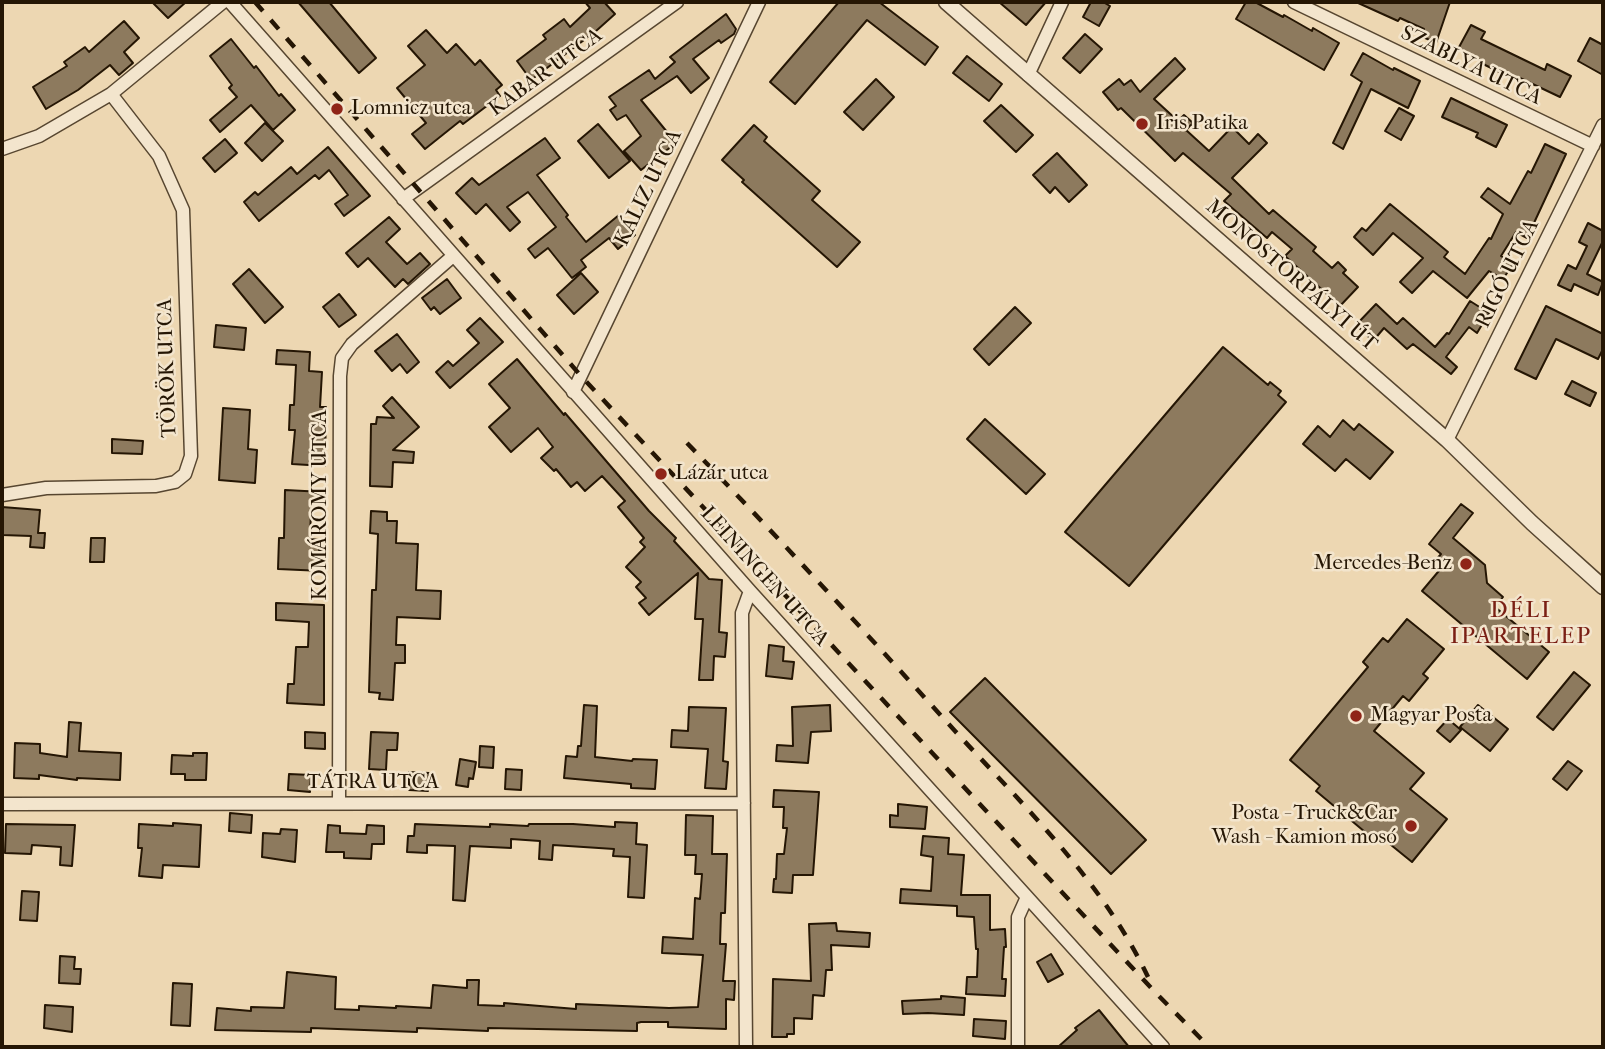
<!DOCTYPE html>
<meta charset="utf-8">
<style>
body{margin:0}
#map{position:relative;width:1605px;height:1049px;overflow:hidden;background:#edd7b2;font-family:"IM FELL French Canon",serif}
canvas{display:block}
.frame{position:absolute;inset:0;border:4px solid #251604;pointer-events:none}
</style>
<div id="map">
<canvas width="1605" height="1049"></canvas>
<div class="frame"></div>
</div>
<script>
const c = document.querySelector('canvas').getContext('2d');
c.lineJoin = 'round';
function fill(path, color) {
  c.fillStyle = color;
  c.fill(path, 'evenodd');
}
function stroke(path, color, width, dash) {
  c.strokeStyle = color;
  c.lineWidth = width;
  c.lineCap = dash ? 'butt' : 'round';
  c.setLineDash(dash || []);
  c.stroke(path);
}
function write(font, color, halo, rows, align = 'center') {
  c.font = font + ' "IM FELL French Canon",serif';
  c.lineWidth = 5;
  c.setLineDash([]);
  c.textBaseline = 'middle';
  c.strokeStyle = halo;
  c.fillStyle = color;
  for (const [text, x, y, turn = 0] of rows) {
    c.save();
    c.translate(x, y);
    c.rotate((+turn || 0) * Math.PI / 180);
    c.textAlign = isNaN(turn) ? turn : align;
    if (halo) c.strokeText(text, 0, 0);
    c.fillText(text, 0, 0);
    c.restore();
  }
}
const building = new Path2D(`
 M152,2H186L168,18Z
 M298,2H329L376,58L359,73Z
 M585,2H604L615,14L596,31L531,80L517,61L546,39L543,35L564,19L570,27L590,8Z
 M839,2H879L938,47L925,65L867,20L795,104L770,82Z
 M999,2H1046L1026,25Z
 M1091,2H1103L1110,6L1099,26L1083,17Z
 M1246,2H1255L1283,17L1284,15L1312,31L1313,28L1339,43L1324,70L1236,19Z
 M1356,2H1450L1436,43L1421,36L1424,29L1400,18L1398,21Z
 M726,14L736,29L734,34L721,43L719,40L693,59L709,78L691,93L677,76L641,100L676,143L641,170L624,151L641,136L626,115L617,120L610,110L616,106L609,97L649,70L655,79L675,62L670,57Z
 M124,21L139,38L124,52L133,63L119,75L110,65L78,90L46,109L33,87L67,66L64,62L85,47L89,52Z
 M1471,25L1485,32L1481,39L1545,70L1547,64L1571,76L1560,97L1520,78L1518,81L1483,64L1484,62L1458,49Z
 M426,30L447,53L456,44L475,65L480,60L502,85L496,90L500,96L463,124L460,121L425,149L412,134L426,123L397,88L425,65L408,46Z
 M1085,34L1102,49L1080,73L1063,58Z
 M1590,38L1603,45V75L1578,61Z
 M231,39L254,68L256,66L279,96L281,94L295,110L273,130L251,105L220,132L210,120L237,97L229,88L232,85L210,56Z
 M1363,53L1393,70L1394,68L1420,81L1408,108L1371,89L1343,149L1333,143L1362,82L1351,75Z
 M967,56L1002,84L989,101L953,73Z
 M1175,58L1185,69L1154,99L1178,121L1184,115L1193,123L1186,130L1209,151L1232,127L1249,144L1258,134L1267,143L1232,178L1269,214L1273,210L1316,247L1313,251L1332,268L1338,262L1346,270L1343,273L1358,287L1340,306L1285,256L1292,249L1272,232L1267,238L1224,201L1231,194L1183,153L1175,161L1121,108L1118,110L1103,92L1119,79L1124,85L1131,80L1140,92Z
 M876,79L894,97L863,130L844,112Z
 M1451,98L1507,125L1496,147L1476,137L1478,133L1442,117Z
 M1001,105L1033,135L1016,152L984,121Z
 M1399,108L1414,116L1401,140L1385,131Z
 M265,123L283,141L262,161L245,143Z
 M598,124L630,161L609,178L578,141Z
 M754,125L767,137L764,141L820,191L812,200L860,242L837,267L742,182L744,180L722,160Z
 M545,138L560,158L537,175L568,215L566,217L586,242L619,215L635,235L618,249L609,238L581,260L586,267L572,278L548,248L535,258L528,249L556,227L528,192L507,207L520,222L510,231L486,204L476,214L456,193L472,178L479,185Z
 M225,139L237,153L215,172L203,158Z
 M1545,144L1566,154L1527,238L1516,232L1501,256L1513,264L1503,279L1489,271L1467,298L1433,271L1412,293L1400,282L1423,258L1393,233L1373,255L1354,237L1362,228L1366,231L1390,204L1448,252L1444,257L1465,274L1489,238L1491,239L1503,214L1481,197L1488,188L1510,204L1528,171L1531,173Z
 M328,147L370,196L344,216L335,204L348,195L329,170L319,179L315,175L259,221L244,202L255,192L258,195L291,167L297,174Z
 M1057,153L1087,185L1069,202L1055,187L1050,193L1033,175Z
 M389,217L400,229L386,242L407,264L420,253L430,264L408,284L403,279L395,287L368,258L358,267L346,253Z
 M1588,223L1603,231V241L1587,274L1603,282L1598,295L1574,284L1571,291L1558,285L1568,265L1576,269L1587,246L1579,242Z
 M249,269L283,307L265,323L233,284Z
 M581,273L598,292L574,314L557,295Z
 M447,279L461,298L440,314L434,307L431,310L422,298Z
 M339,294L356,315L339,327L323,307Z
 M1470,301L1489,313L1477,333L1469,327L1446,357L1457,367L1451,374L1413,344L1407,349L1384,328L1373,341L1356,325L1376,304L1397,324L1403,318L1435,347L1447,333L1449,334Z
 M1546,306L1603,334V349L1598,359L1556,339L1536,379L1515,369Z
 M1015,307L1031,323L989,365L974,349Z
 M480,318L503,342L450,388L436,372L448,361L453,366L479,343L467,330Z
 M216,325L246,328L244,350L214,347Z
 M397,334L419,362L407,373L400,364L392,371L375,351Z
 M1223,347L1268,385L1270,382L1281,391L1278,395L1286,402L1129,586L1065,532Z
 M277,350L310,352L309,371L322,372L320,407H326L325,466L292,464L295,430H289L290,405H294L296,365L276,364Z
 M517,359L564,415L565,413L649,511L676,538L674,541L709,579L722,580L719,632L727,633L725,657L714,656L713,680H699L703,619H695L698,573L649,615L639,603L646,598L636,587L641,582L626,567L645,547L640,542L644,538L618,507L625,501L602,476L585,491L577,482L571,487L556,469L554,471L541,458L553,447L538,428L511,452L489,427L510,408L489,384Z
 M1572,381L1596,393L1590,406L1565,394Z
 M392,397L419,427L393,450L414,452L413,463L393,462L392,487L370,486L371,424H376L377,417L394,418L383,406Z
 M223,408L250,410L248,449L257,450L255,483L219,480Z
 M985,419L1045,474L1026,494L967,439Z
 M1343,420L1354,430L1359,424L1393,452L1370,479L1346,459L1335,471L1303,444L1318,426L1330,437Z
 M112,439L143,441L142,454L112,453Z
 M285,490L324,492V507H315V511H311L310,539L320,540L319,550H324L323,571L278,569L279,538H284Z
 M1461,504L1473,513L1453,538L1485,565L1487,583L1503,597L1495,607L1549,652L1527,679L1422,591L1443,566L1436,560L1441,554L1429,544Z
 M2,507L40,510L38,533H45L44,548L30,547L31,536L2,535Z
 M371,511L387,512V521H397L396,543L418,544L416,590L441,591L440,619L397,617L396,645H405V663H395L393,700L379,699L380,693L369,692L372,590H376L378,534L370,533Z
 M91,538H105L104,562H90Z
 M276,603L324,605V705L287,703L288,684H294L296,647H308L309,622L276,620Z
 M1407,619L1444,649L1423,674L1428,678L1409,701L1403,696L1374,731L1424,773L1410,789L1447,819L1412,862L1375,832L1371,837L1316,791L1320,786L1290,760L1368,667L1363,662L1383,638L1388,642Z
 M769,645L784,647L783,661L794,662L792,679L766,676Z
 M1574,672L1590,685L1553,730L1537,717Z
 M985,678L1146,840L1111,874L950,712Z
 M584,705L597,706L595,757L632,761L633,759L657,760L655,789L631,788V784L564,778L566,756L577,757L578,746H581Z
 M830,705L831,731L811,732L808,763L776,761L777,745L793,746L792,707Z
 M1478,705L1508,729L1490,751L1460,727Z
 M689,707L726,708L723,761L728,762L726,789L705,788L708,749L671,747L672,730L688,731Z
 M1448,719L1461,730L1450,742L1437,731Z
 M69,722L81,723L79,751L121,753L120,780L77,778V780L39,775V779L14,778L15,743L40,744V753L67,757Z
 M305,732L325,733V749L305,748Z
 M371,732L398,733L397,750H387L386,770L369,769Z
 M480,746L494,747L493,768L479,767Z
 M193,753H207L206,780H185V774H171L172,755L193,756Z
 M460,759L476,762L473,779L469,778L468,787L456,785Z
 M1568,761L1582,771L1567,790L1553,779Z
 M506,769L522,770L521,790L505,789Z
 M409,772L429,773L428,791L409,790Z
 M289,774L311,775L310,792L288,790Z
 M774,790L819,792L813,875H793L792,893L773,892L774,879H776L777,854H784L787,828H783L784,807H773Z
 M898,804L927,807L925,829L890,827V815L898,816Z
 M230,813L252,815L251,833L229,831Z
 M686,815L713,816L712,854H727L725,913H721L720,944H726L723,981H735L734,1000L726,999V1029L668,1027V1022H641L637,1023V1031L488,1028V1031L417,1028V1032L311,1028V1032L215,1030L217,1008L251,1011V1007L284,1008L287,972L336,977L335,1009L359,1010V1006L396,1008V1006L431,1008L433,985L467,988V980H479L478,1005L504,1006V1003L576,1009V1004L669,1008L698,1007L703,955L662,953L663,937L693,939L695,898L700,899L702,874H695L696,855H685Z
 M615,822L637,823L636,844L647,845L644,898L628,897L630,857L613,856L614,849L553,845L552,860L539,859L540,841L511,839V848L470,846L465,901L453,900L455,846L427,845V853L407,852L408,836H414L415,824L490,827V824L528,826L529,824H573L615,827Z
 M173,823L201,825L199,867L163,865L162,878L139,876L142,848H138L139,824L173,826Z
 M6,824L75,825L72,866L60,865L61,847L32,845L31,854L5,853Z
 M328,825L340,826V833L366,834L367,825L384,826V844H372L371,859L344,858V852H326Z
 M281,829L297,830L295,862L262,857L263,833L280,834Z
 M923,836L949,838L948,854L964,855L961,895H990V930L1005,929L1006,947H1004L1002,979H1006L1005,996L966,994L967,977H977L978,949H976L974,917L957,916V906L900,903L901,889L931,891L933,857L921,855Z
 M22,891L39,892L37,921L20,920Z
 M836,923L837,931L870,933L869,947L831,945L832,970H826L824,996L813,995L812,1019L794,1018V1034H787V1037H772L773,979L811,981L809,924Z
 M1051,954L1063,974L1048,982L1037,962Z
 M60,956L75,957L74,969H81L80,984L59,983Z
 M173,983L192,984L190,1026L171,1025Z
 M941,996L965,998L964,1015L928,1013L903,1014L902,1001L941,999Z
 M45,1005L73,1007L72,1032L44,1028Z
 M1099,1010L1129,1047H1058L1077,1030L1075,1028Z
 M974,1019L1006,1021L1005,1039L973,1036Z`);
const minor = new Path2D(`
 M230,2L750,591L1163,1047
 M1294,2L1593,146
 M1028,75L1062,2
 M2,149L39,136L111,94L223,2
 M403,199L677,2
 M573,392L759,2
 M1447,440L1603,125
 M2,495L46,488L156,486L175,482L185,474L191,456L183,210L159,156L111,94
 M339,803L340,376L342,358L352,344L453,256
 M2,804L744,803
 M746,1047L742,613L750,591
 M1018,1047V917L1027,897`);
const tertiary = new Path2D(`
 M946,2L1447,440L1532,523L1603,587`);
const rail = new Path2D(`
 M255,2L581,376L1154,991L1209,1047
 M687,443C778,537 867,634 955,731C1025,807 1103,882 1148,977`);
const markers = [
 [337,109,7,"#8f2418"],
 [1142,124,7,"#8f2418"],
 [661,474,7,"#8f2418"],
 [1466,564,7,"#8f2418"],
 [1356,716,7,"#8f2418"],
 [1411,826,7,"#8f2418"]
];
const streetNames = [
 ["SZABLYA UTCA",1471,66,26],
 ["KABAR UTCA",546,73,-36],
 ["KÁLIZ UTCA",649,188,-64],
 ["RIGÓ UTCA",1508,274,-64],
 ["MONOSTORPÁLYI ÚT",1291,276,41],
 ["TÖRÖK UTCA",168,368,-92],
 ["KOMÁROMY UTCA",321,505,-90],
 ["LEININGEN UTCA",764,577,48],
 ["TÁTRA UTCA",373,783]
];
const poiNames = [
 ["Lomnicz utca",351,109],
 ["Iris Patika",1156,124],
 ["Lázár utca",675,474],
 ["Mercedes-Benz",1452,564,"right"],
 ["Magyar Posta",1370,716],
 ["Posta - Truck&Car",1397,814,"right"],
 ["Wash - Kamion mosó",1397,838,"right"]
];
const neighbourhoodNames = [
 ["DÉLI",1521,611],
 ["IPARTELEP",1521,637]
];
fill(building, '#8d7a5e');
stroke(building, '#251604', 2);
stroke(minor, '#574630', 15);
stroke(tertiary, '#574630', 17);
stroke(minor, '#f3e5cd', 12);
stroke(tertiary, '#f3e5cd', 14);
stroke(rail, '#251604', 4.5, [12, 12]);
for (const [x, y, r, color] of markers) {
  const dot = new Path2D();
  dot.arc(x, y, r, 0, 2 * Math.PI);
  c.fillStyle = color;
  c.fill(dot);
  stroke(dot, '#f3e5cd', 2.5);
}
write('21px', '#251604', '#f3e5cd', streetNames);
write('21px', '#251604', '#f3e5cd', poiNames, 'left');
c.letterSpacing = '2px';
write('23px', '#7a1f14', '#f3e5cd', neighbourhoodNames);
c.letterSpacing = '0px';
</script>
